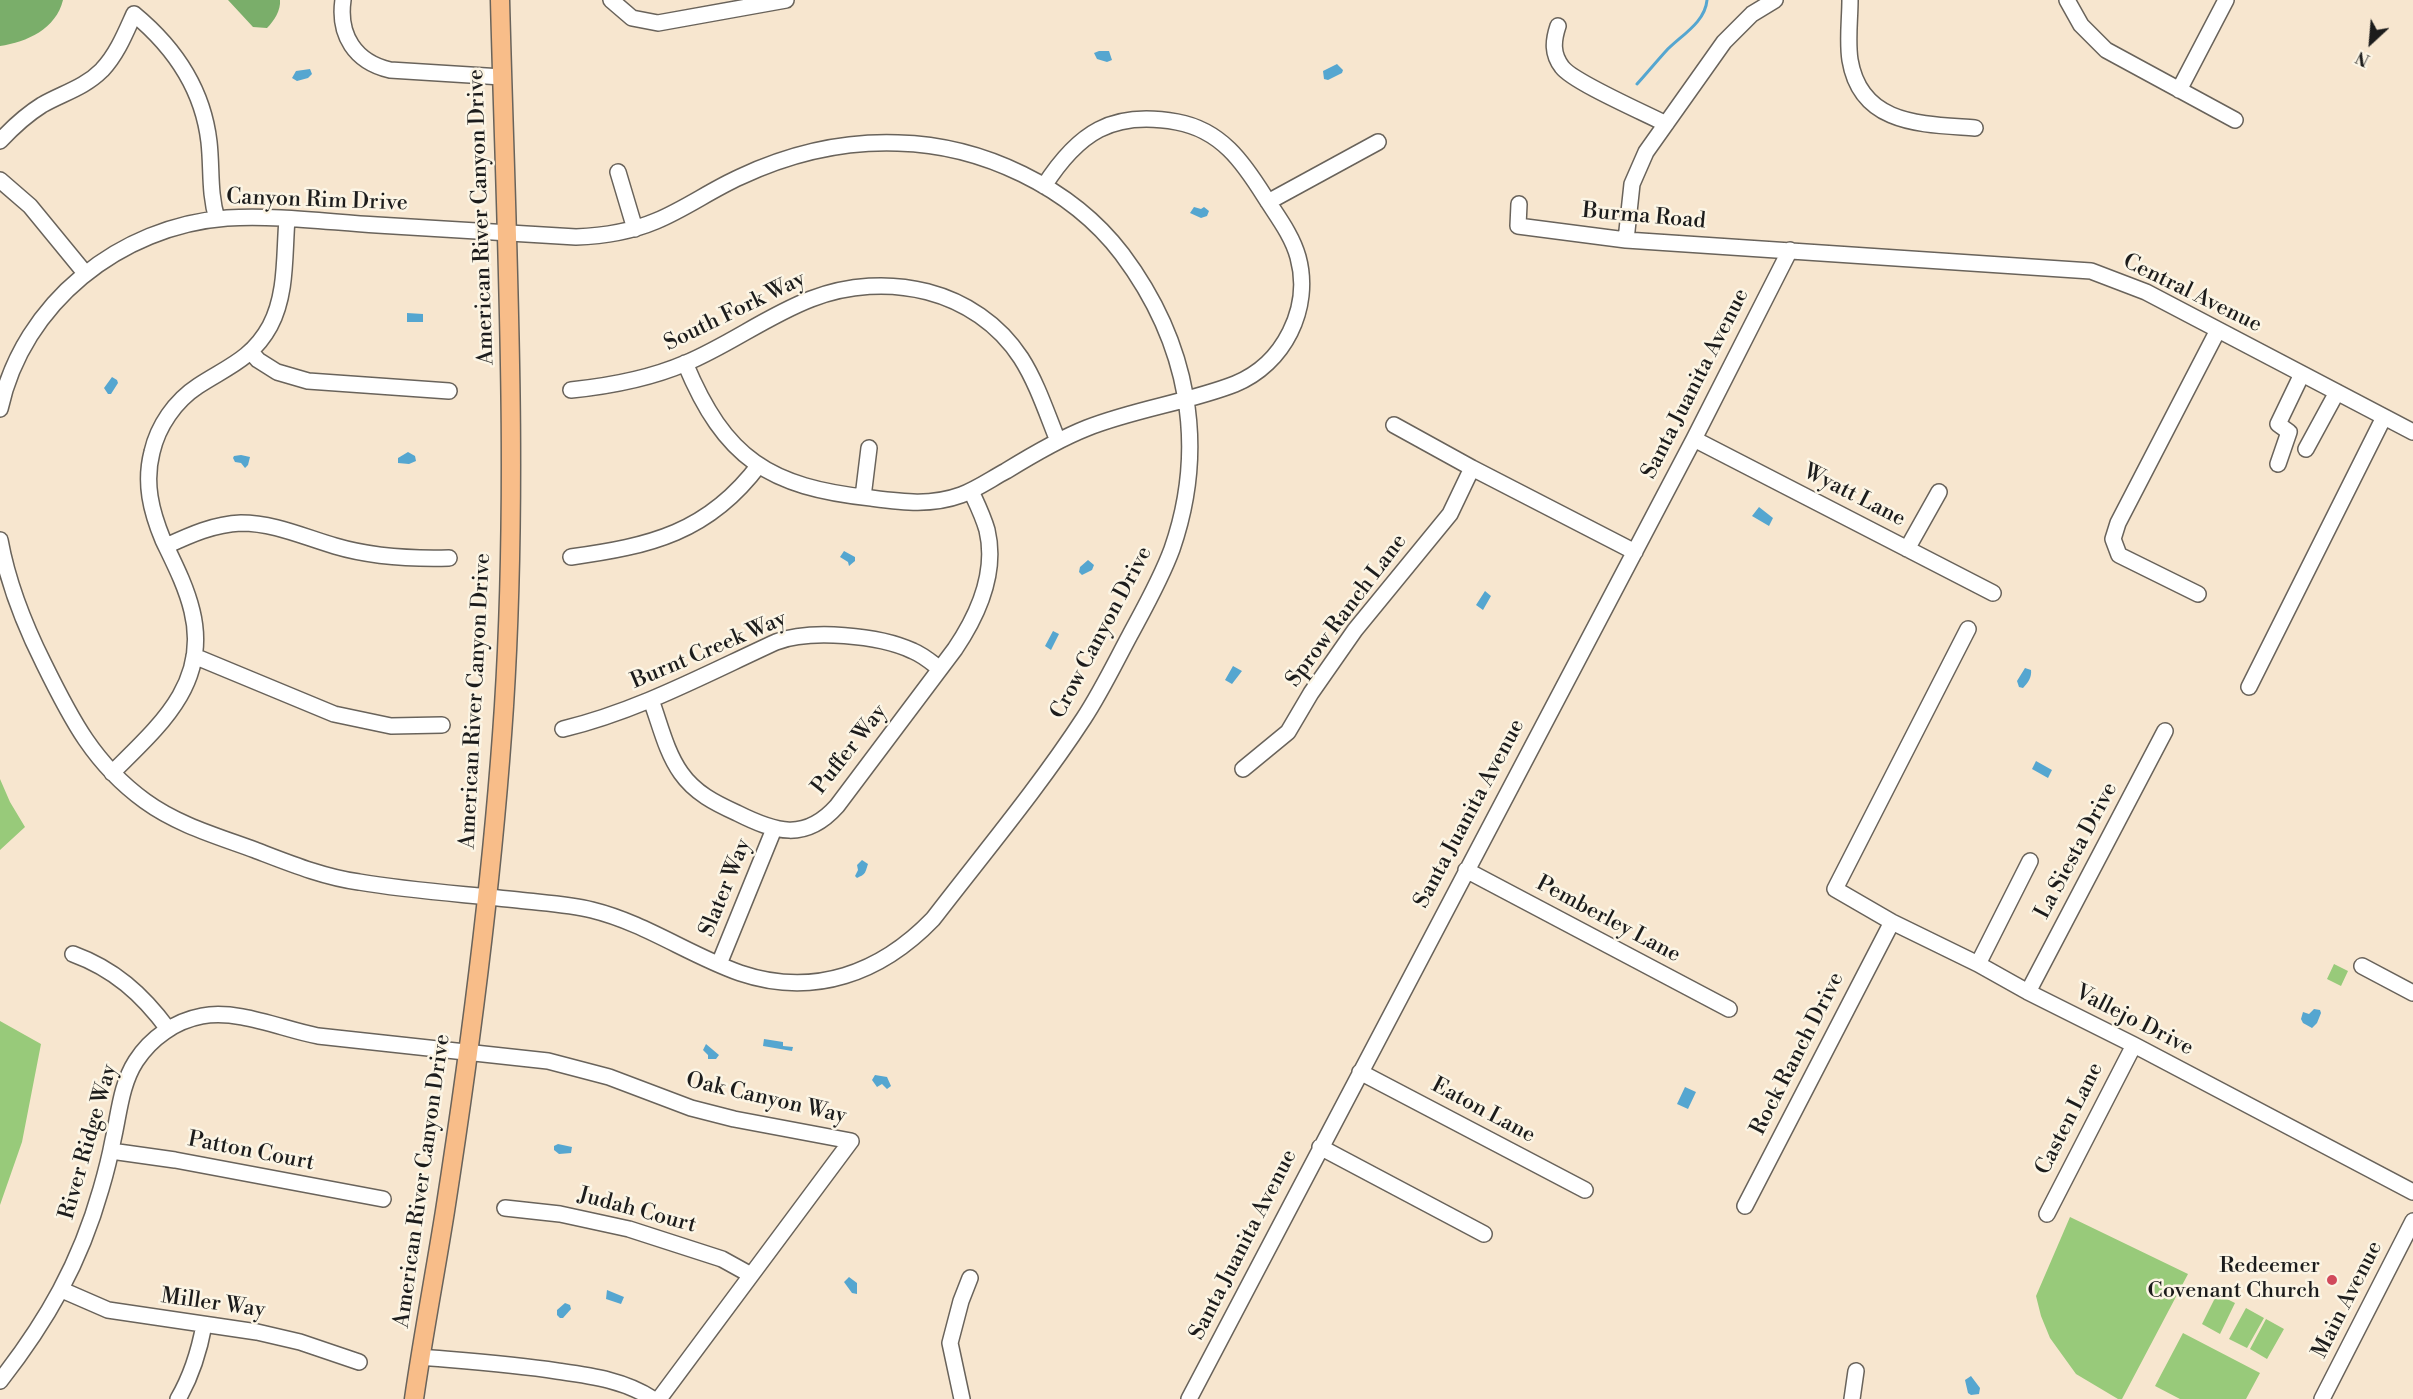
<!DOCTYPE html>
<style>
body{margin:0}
#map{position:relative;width:2413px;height:1399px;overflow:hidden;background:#f7e6cf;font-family:"Libre Bodoni",serif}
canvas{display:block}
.north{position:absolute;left:2341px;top:12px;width:60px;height:60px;-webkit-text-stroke:4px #fcf5e5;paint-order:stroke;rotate:206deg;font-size:16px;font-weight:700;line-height:24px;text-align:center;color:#1c1c1c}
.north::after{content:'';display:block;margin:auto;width:21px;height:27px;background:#1c1c1c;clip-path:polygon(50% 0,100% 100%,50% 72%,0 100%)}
</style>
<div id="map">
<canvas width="2413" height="1399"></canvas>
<div class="north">N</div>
</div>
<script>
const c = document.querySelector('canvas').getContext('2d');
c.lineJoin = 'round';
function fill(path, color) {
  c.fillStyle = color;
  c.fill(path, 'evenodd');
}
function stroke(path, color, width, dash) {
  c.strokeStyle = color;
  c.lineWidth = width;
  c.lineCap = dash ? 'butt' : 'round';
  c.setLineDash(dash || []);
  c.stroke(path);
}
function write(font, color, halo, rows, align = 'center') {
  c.font = font + ' "Libre Bodoni",serif';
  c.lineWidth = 5;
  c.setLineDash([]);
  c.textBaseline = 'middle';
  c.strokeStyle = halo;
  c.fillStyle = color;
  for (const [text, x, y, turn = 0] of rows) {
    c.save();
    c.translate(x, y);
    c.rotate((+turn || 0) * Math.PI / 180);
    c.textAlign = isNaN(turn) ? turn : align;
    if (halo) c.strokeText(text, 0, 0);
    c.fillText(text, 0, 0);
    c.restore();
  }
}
const green = new Path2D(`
 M0,779L10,802L25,827L0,850Z
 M2334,964L2348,971L2341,986L2327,979Z
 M0,1021L41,1044L22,1142L0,1205Z
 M2070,1217L2188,1274L2122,1399H2118L2076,1374L2050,1338L2041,1316L2036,1296Z
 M2217,1294L2235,1303L2220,1334L2202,1324Z
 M2246,1308L2264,1318L2247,1348L2229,1339Z
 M2266,1319L2284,1329L2267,1359L2250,1349Z
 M2183,1333L2260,1373L2246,1399H2180L2155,1386Z`);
const forest = new Path2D(`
 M0,0H63C56,29 27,42 0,46Z
 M228,0H280C281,10 274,21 267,28L253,27Z`);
const water = new Path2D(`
 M1099,51H1109L1112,60L1107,62L1097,59L1094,53Z
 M1337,64L1343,70L1342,73L1328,80L1324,79L1323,71Z
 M310,69L312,74L308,78L297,81L292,78L296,71Z
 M1194,207L1201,209L1204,207L1209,211L1207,216L1201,218L1190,213Z
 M407,313L423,314V322H407Z
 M112,377L117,380L118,383L111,394H108L104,388Z
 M408,452L415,456L416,461L409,464L398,463V458Z
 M241,455L250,457L248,465L245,468L241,463L235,462L233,458L234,456Z
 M1759,507L1773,518L1769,526L1752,516Z
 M844,551L855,557V561L849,566L848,562L840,557Z
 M1088,560L1094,565L1092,570L1082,575L1079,572L1080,567Z
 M1485,591L1491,596L1483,610L1476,605Z
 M1053,631L1059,634L1051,650L1045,646Z
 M1233,666L1242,671L1232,684L1225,680Z
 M2025,668L2031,670C2032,677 2028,683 2023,688L2019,687L2017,681Z
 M2036,761L2052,770L2048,778L2032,769Z
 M862,860L868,864C865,873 866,874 857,878L855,876L858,870L857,865Z
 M2314,1009L2320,1010L2321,1013L2317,1023L2312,1028L2303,1023L2301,1019L2303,1012L2309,1014Z
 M764,1039L783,1042V1046L793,1047L792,1051L763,1046Z
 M706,1044L719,1055L716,1059H708V1055L703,1050Z
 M875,1075L887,1077L891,1086L887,1089L882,1084L877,1087L872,1080Z
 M1685,1087L1696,1092L1688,1109L1677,1104Z
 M558,1144L572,1147L571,1153L559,1154L554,1150V1146Z
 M849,1277L857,1283V1294L852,1293L844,1282Z
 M607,1290L624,1297L621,1304L606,1299Z
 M565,1303L570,1305L571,1309L563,1318H560L557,1315V1310Z
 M1971,1376L1980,1388L1979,1394L1971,1395L1968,1393L1965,1380Z`);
const stream = new Path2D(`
 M1637,84C1647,73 1656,62 1666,51C1680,36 1705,23 1707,0`);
const minor = new Path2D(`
 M343,0C338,35 355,62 390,70L502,77
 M611,0L632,18L658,23L786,0
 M1850,0C1850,19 1847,41 1850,60C1861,126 1923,124 1975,128
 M2067,0L2081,25L2106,50L2235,120
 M1558,26C1553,41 1552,54 1562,67C1573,82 1645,113 1666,124
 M2179,90L2226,0
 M0,141C13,127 26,115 42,105C63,93 84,88 102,70C117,54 125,34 134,14C174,47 203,90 209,142C212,169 209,193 217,219
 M618,172L635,229
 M0,180L30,206L85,273
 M1268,202L1378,142
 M1519,204L1518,226L1626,240L2091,271L2146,292L2413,432
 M1626,240L1632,184L1646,152L1724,42L1752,14L1775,0
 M251,352L258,360L277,372L308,381L449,391
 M685,363C725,459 769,487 871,498C902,502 931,506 961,495C977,489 991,479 1006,471C1032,455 1059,439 1087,428C1135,409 1189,402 1235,384C1284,364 1312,308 1298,257C1292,235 1277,216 1265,197C1243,162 1221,130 1177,122C1112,110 1078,133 1044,186
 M571,390C610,386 649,379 686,363C729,345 767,316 811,299C886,270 976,289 1021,358C1037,383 1047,414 1058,441
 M0,409C23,303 120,226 227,218C276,215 328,222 377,225C443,229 510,233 576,237C604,236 630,232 656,221C685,209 711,190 740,177C789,154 843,141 898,143C982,145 1071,187 1122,254C1188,342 1208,445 1172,549C1161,579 1145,607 1130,635C1115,663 1101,692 1084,718C1039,787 983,854 933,919C881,973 814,998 740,973C689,955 645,923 592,910C568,904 543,903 518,900C465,894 412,891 359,882C323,877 289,863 255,850C217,836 178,825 145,801C94,764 71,719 44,664C24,624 8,584 0,540
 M1394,425L1472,468L1635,552
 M1694,439L1993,593
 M2306,449L2337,392
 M2278,464L2289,432L2278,424L2302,374
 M863,497L869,448
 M166,546C190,535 214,524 241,523C274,523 304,537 335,546C372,557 411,559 449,558
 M1907,549L1939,492
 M571,557C650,546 708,533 759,465
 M2198,594L2119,555L2113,539L2118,523L2218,330
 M1968,629L1835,889L1892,922L1978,964L2028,992L2134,1045L2413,1192
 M194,656L334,714L391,726L442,725
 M2249,687L2384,417
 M651,700C660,724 666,752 681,773C695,793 715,803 737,813C775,832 805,842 837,806L955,649C978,615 997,572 987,530C983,516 977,504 971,491
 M563,729C638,711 706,674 776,642C810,629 879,635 913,651C923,655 931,662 940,669
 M1243,769L1288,732L1311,693L1355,630L1450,514L1472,468
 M112,773C158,727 210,684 192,611C186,586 174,563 163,540C151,511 144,483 152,452C158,426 175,401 198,386C227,367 252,359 270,326C287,294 284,255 287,219
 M1466,870L1729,1009
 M73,954C114,969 142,994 168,1029
 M719,964L774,829
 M1978,964L2030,861
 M2362,966L2413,993
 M2028,992L2165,731
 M1360,1072L1585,1190
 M1320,1147L1484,1234
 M111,1151L175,1160L383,1199
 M1745,1206L1892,922
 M505,1208L560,1214L629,1229L722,1259L751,1275
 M2047,1214L2134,1045
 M62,1290L108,1310L257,1332L300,1342L359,1362
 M420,1357C466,1361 512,1364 557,1371C592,1376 624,1380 653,1399
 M0,1381C47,1321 80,1263 101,1189C106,1172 110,1156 113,1140C119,1114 121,1084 136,1061C151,1038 175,1021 202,1016C238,1009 282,1029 318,1036L548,1061L609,1077L691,1108L734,1119L851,1141L659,1399
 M178,1399C192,1375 199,1352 204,1325
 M962,1399L950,1343L961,1301L970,1278
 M1189,1399L1694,439L1790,250
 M1852,1399L1856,1371
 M2322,1399L2413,1221`);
const major = new Path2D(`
 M414,1399C423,1336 435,1274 445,1211C471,1044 493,875 504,706C519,471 506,235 500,0`);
const markers = [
 [2332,1280,6,"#d1495b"]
];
const streetNames = [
 ["Canyon Rim Drive",317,201,2],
 ["American River Canyon Drive",482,217,-92],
 ["Burma Road",1644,217,5],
 ["Central Avenue",2192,294,26],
 ["South Fork Way",735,312,-26],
 ["Santa Juanita Avenue",1696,384,-63],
 ["Wyatt Lane",1854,496,27],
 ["Sprow Ranch Lane",1347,611,-53],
 ["Crow Canyon Drive",1102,633,-62],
 ["Burnt Creek Way",709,651,-23],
 ["American River Canyon Drive",476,701,-87],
 ["Puffer Way",850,750,-52],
 ["Santa Juanita Avenue",1470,814,-62],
 ["La Siesta Drive",2077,851,-62],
 ["Slater Way",726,888,-68],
 ["Pemberley Lane",1608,920,28],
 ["Vallejo Drive",2134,1021,27],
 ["Rock Ranch Drive",1798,1054,-63],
 ["Oak Canyon Way",766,1099,13],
 ["Eaton Lane",1483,1111,28],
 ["Casten Lane",2070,1119,-63],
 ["River Ridge Way",89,1142,-74],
 ["Patton Court",251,1152,11],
 ["American River Canyon Drive",423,1181,-82],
 ["Judah Court",637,1211,15],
 ["Santa Juanita Avenue",1244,1245,-63],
 ["Main Avenue",2348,1300,-63],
 ["Miller Way",213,1304,8]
];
const poiNames = [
 ["Redeemer",2320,1267],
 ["Covenant Church",2320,1292]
];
fill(green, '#98ca7a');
fill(forest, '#7aae6a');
fill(water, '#55a6d0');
stroke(stream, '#55a6d0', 3);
stroke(minor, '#69635b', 18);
stroke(major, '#69635b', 21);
stroke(minor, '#fff', 15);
stroke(major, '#f8bd89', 18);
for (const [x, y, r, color] of markers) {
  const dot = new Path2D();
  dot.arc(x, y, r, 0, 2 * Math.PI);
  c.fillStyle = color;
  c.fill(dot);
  stroke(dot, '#fcf5e5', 2);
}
write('22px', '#1c1c1c', '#fcf5e5', streetNames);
write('22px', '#1c1c1c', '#fcf5e5', poiNames, 'right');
</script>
